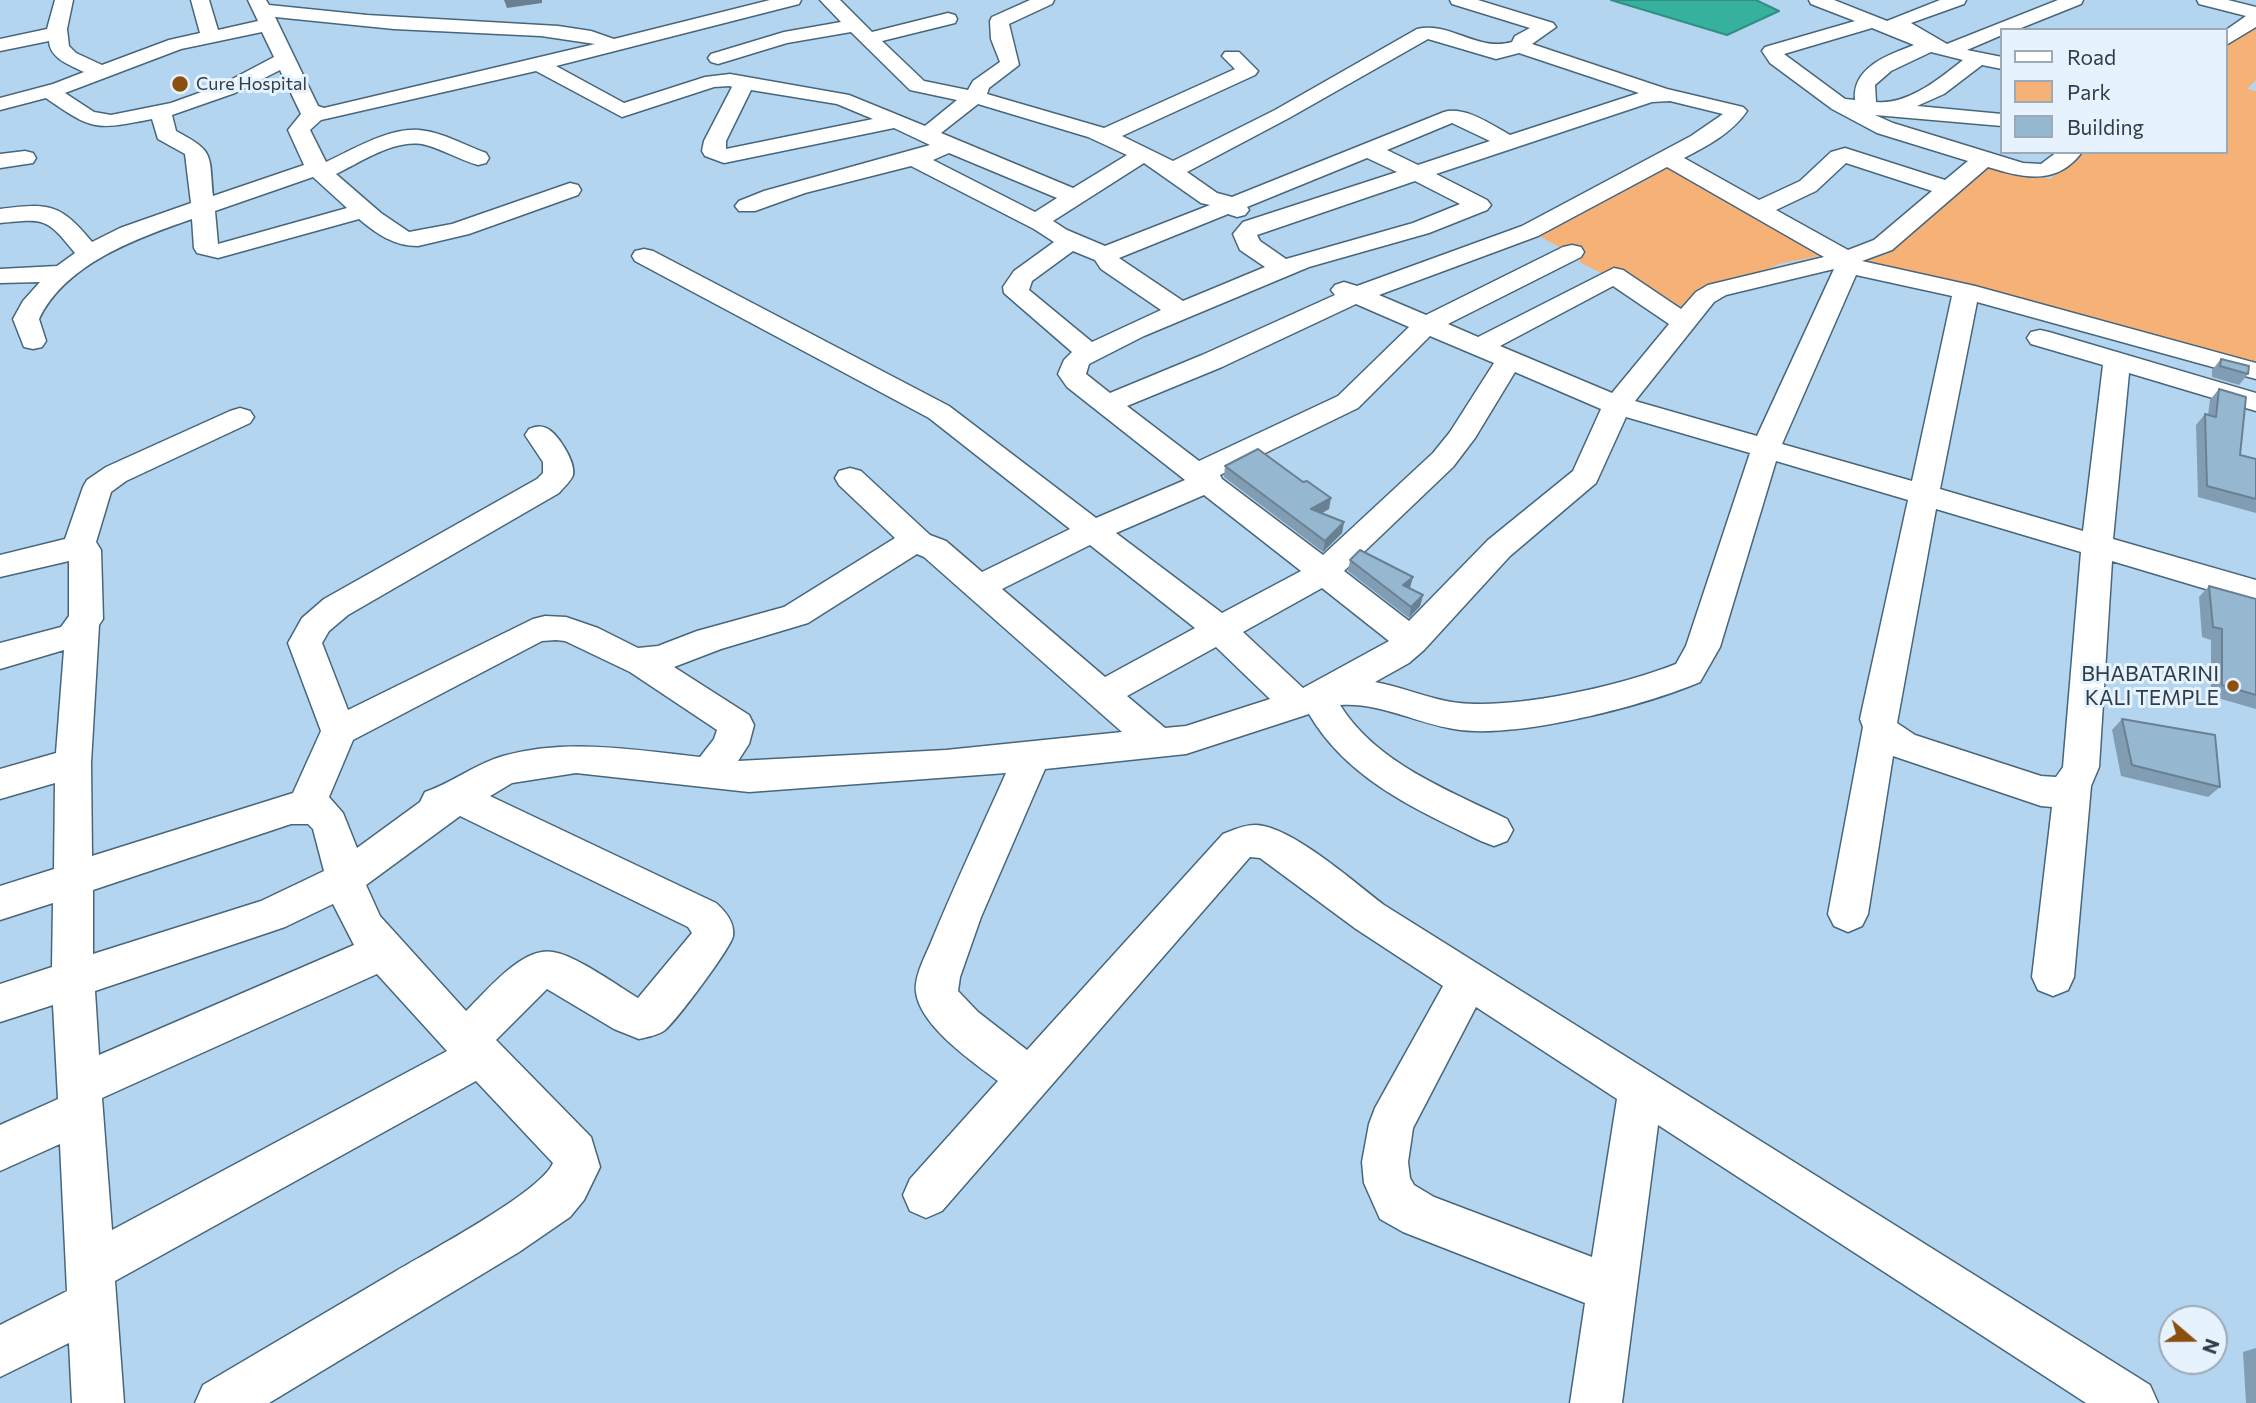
<!DOCTYPE html>
<style>
body{margin:0}
#map{position:relative;width:2256px;height:1403px;overflow:hidden;background:#b3d5ef;font-family:Commissioner,sans-serif}
canvas{display:block}
.legend{position:absolute;left:2000px;top:28px;width:228px;height:126px;box-sizing:border-box;background:#e6f3fe;border:2px solid #9daab5;margin:0;padding:9px 12px;list-style:none;font-size:21px;color:#2f3d47}
.legend li{display:flex;align-items:center;gap:14px;height:35px}
.legend b{width:35px;border:2px solid #9daab5}
.north{position:absolute;left:2158px;top:1305px;width:70px;height:70px;box-sizing:border-box;background:#e6f3fe;border:2px solid #9daab5;border-radius:50%;rotate:110deg;font-size:19px;font-weight:700;line-height:28px;text-align:center;color:#2f3d47}
.north::after{content:'';display:block;margin:auto;width:24px;height:32px;background:#8c4f0e;clip-path:polygon(50% 0,100% 100%,50% 72%,0 100%)}
</style>
<div id="map">
<canvas width="2256" height="1403"></canvas>
<ul class="legend">
<li><b style="height:9px;background:#fff"></b>Road</li>
<li><b style="height:19px;background:#f6b177"></b>Park</li>
<li><b style="height:19px;background:#96b7d0"></b>Building</li>
</ul>
<div class="north">N</div>
</div>
<script>
const c = document.querySelector('canvas').getContext('2d');
c.lineJoin = 'round';
function fill(path, color) {
  c.fillStyle = color;
  c.fill(path, 'evenodd');
}
function stroke(path, color, width, dash) {
  c.strokeStyle = color;
  c.lineWidth = width;
  c.lineCap = dash ? 'butt' : 'round';
  c.setLineDash(dash || []);
  c.stroke(path);
}
function write(font, color, halo, rows, align = 'center') {
  c.font = font + ' Commissioner,sans-serif';
  c.lineWidth = 6;
  c.setLineDash([]);
  c.textBaseline = 'middle';
  c.strokeStyle = halo;
  c.fillStyle = color;
  for (const [text, x, y, turn = 0] of rows) {
    c.save();
    c.translate(x, y);
    c.rotate((+turn || 0) * Math.PI / 180);
    c.textAlign = isNaN(turn) ? turn : align;
    if (halo) c.strokeText(text, 0, 0);
    c.fillText(text, 0, 0);
    c.restore();
  }
}
const green = new Path2D(`
 M2256,25V80L2247,89L2256,91V364L1857,262L1887,254L1988,164L2050,179L2082,152H2226V45Z
 M1661,161L1829,254L1779,264L1736,284L1684,314L1579,262L1581,259L1530,231Z`);
const water = new Path2D(`
 M1611,0H1756L1779,11L1727,35Z`);
const street = new Path2D(`
 M55,0H73L67,29L69,46L76,53L102,65L169,40L200,33L191,0H209L218,30L258,21L248,0H266L269,5L367,15L558,26L591,31L614,39L770,0H801L799,4L556,66L624,103L705,77L730,74L849,95L925,126L957,100L910,90L851,32L787,43L718,64L711,62L708,58L711,54L784,32L841,22L820,0H840L872,32L948,13L955,15L957,19L955,23L882,41L924,81L968,90L973,81L1000,62L991,39L990,21L992,17L1030,0H1054L1052,4L1009,24L1019,65L989,88L987,94L1104,128L1235,69L1222,56L1225,52H1239L1258,71L1255,75L1122,136L1173,161L1275,110L1417,29C1450,21 1477,52 1512,42L1515,36L1530,28L1452,4L1450,0H1478L1553,23L1556,27L1532,44L1667,89L1743,107L1747,111C1732,133 1707,146 1684,158L1759,200L1800,181L1831,152L1845,148L1945,180L1968,161L1877,133L1832,109L1770,63L1762,51L1765,47L1855,21L1811,4L1809,0H1834L1887,21L1940,0H1966L1964,4L1911,23L1947,44L2058,0H2083L2081,4L2016,30H2002V35L1967,50L2002,57V69L1982,65L1944,94L1917,106L2002,114V126L1875,115L1893,123L2023,163L2041,164L2057,152H2082C2057,186 2023,178 1988,167L1892,250L1862,261L1975,286L2256,363V379L1977,302L1940,489L2083,531L2103,365L2031,344L2027,338L2031,332L2040,330L2049,332L2256,393V411L2129,373L2113,539L2256,580V604L2112,561L2099,767L2091,786L2074,977L2068,990L2053,996L2038,990L2032,977L2052,807L2041,806L1893,756L1868,914L1862,926L1848,932L1834,926L1828,914L1863,727L1860,719L1908,500L1776,461L1720,647L1700,682C1643,706 1515,740 1454,729C1416,723 1379,702 1340,705C1376,763 1448,790 1507,819L1513,830L1507,841L1494,846L1481,841C1415,809 1347,779 1309,714L1186,754L1045,769L981,917L960,977L958,991L978,1012L1027,1050L1223,834C1233,830 1244,825 1255,825C1290,825 1355,883 1384,905L2150,1385L2158,1403H2086L1658,1125L1622,1403H1570L1585,1303L1403,1232L1380,1219L1364,1183L1362,1162L1369,1124L1375,1108L1443,986L1356,929L1260,858L1250,857L942,1211L926,1218L910,1211L903,1195L910,1179L998,1081C973,1062 920,1026 916,992C914,976 926,955 932,940C955,884 981,829 1006,773L749,792L576,773L512,783L492,795L490,796L716,903C725,911 735,922 733,936C731,948 676,1021 665,1030C659,1035 647,1037 639,1039L614,1029L547,989L496,1040L591,1137L600,1167L584,1200L570,1217L519,1252L269,1403H195L203,1385C267,1347 332,1309 396,1271C428,1252 541,1192 553,1163L476,1081L115,1281L124,1403H72L69,1343L0,1377V1325L67,1291L60,1144L0,1171V1125L58,1099L53,1005L0,1022V984L52,967L53,903L0,920V886L54,869L55,783L0,799V769L56,753L64,650L0,669V643L61,627L69,616V561L0,577V555L65,539L83,487L87,480L106,467L230,411L240,408L250,411L254,417L250,423L126,481L111,492L96,542L101,550L103,619L99,625L91,763L92,856L293,793L321,731L288,643L302,618L324,599L537,479L543,473V462L525,435L529,429C535,427 539,425 546,428C557,432 576,462 573,475C571,481 563,488 559,493L348,615L329,631L322,643L348,710L533,619L545,616L566,617L598,628L638,648L658,646L697,631L784,607L895,538L839,485L835,478L839,471L850,468L861,471L930,535L946,541L982,572L1070,529L929,418L635,261L632,256L635,251L644,249L653,251L949,406L1096,518L1185,480L1067,387L1058,374L1064,360L1072,352L1004,293L1003,287L1014,271L1054,242L1034,229L911,166L805,193L755,211H739L735,206L739,201L764,191L930,145L894,128L724,163L705,156L702,151L704,141L732,87L730,86L714,87L622,117L536,71L321,120L310,130L326,162C354,149 388,128 419,130C442,132 464,145 486,153L489,158L486,163L478,165C460,160 444,150 426,145C397,137 361,162 336,174L381,213L409,232L452,224L570,183L578,185L581,190L578,195L469,234L418,246C394,246 377,234 359,219L218,258L197,253L194,248L192,219C137,238 65,264 39,319L46,341L42,347L33,349L24,347L13,319L23,301L40,282L0,283V269L57,266L75,253C47,218 45,218 0,223V209C49,203 60,203 92,242L120,228L191,203L185,154L158,139L152,119C96,130 93,131 46,98L0,110V98L53,84L84,72C70,65 50,59 49,41L0,51V39L47,29ZM275,17L394,29L541,36L595,44L324,108L318,106ZM1872,28L1914,45C1888,55 1852,67 1855,100L1845,99L1784,54ZM262,32L274,57L221,85L171,103L111,115L94,112L65,93L181,49ZM1428,39L1496,59L1519,53L1639,93L1510,135C1492,125 1465,106 1444,112L1232,197L1217,193L1187,172L1289,118ZM1931,52L1963,60C1939,79 1908,105 1876,102L1875,85L1891,71ZM280,70L301,114L288,130L304,165L213,196C209,153 215,152 176,131L172,115L235,93ZM751,90L837,104L873,119L726,149V141ZM1670,101L1723,114L1691,136L1522,226L1357,286L1344,282L1335,285L1331,290L1335,295L1202,355L1110,393L1086,374L1089,364L1144,336L1309,267L1429,233L1487,210L1491,205L1487,200L1436,174L1652,102ZM978,104L1088,137L1127,155L1073,188L941,133ZM1452,123L1490,141L1418,165L1387,150ZM949,153L1057,198L1035,212L933,160ZM1367,158L1397,172L1243,222L1233,234L1240,250L1265,267L1183,301L1119,258L1228,214L1237,217L1245,215L1249,210L1247,207ZM1144,163L1201,203L1210,205L1105,246L1067,230L1053,221ZM1846,163L1932,191L1874,240L1848,250L1776,210L1816,191ZM1667,167L1824,257L1708,285L1696,292L1681,309L1623,270L1614,268L1478,337L1448,324L1581,257L1584,252L1581,247L1572,245L1563,247L1426,315L1379,295L1538,236ZM313,177L347,208L218,244L215,211ZM1415,181L1460,204L1413,223L1286,259L1260,241L1257,235ZM1073,251L1095,260L1101,269L1161,310L1092,342L1029,290L1032,281ZM1834,269L1757,436L1635,401L1714,302L1726,295ZM1856,275L1952,296L1912,481L1782,444ZM1613,286L1669,324L1612,393L1500,346ZM1356,304L1409,327L1338,396L1199,461L1127,406L1222,367ZM1430,336L1494,363L1450,432L1433,453L1323,555L1222,479L1220,475L1358,408ZM1515,372L1601,409L1573,471L1488,540L1409,621L1344,571L1453,467L1475,438ZM1626,417L1750,453L1686,646L1676,664C1620,686 1518,709 1459,703C1431,700 1403,687 1375,682L1409,663L1424,650L1510,556L1596,483ZM1204,495L1301,571L1222,613L1116,533ZM1936,509L2081,552L2063,767L2056,777L2041,776L1915,735L1897,723ZM1090,545L1195,628L1105,677L1002,589ZM917,554L924,557L1122,732L946,750L738,761L749,744L754,725L749,715L674,667L721,649L808,623ZM1322,588L1389,641L1303,688L1243,632ZM556,640L565,641L630,672L717,730L714,739L700,757C634,750 568,738 503,756C475,764 452,783 425,792L420,802L357,848L343,813L329,797L353,740L542,641ZM1216,647L1270,699L1186,726L1165,728L1127,696ZM460,816L688,927L692,933L638,998C618,986 575,955 553,952C522,946 486,992 466,1011L380,916L366,885ZM291,824H308L313,829L324,871L261,901L93,954V890ZM333,904L354,945L99,1055L95,991L285,927ZM377,974L447,1051L112,1230L102,1098ZM1476,1007L1617,1099L1592,1257L1434,1197L1414,1185L1410,1178L1408,1162L1413,1128Z
 M2197,0H2228L2256,7V27L2226,45V30L2246,16L2199,4Z
 M25,151L33,153L36,158L33,163L0,168V154Z`);
const wall = new Path2D(`
 M2221,359L2248,374L2239,385L2212,377V370Z
 M2219,389L2240,455L2256,459V513L2198,497L2196,425L2205,414L2208,415L2210,400Z
 M1225,466L1329,509L1322,513L1344,522L1342,533L1323,552L1224,477Z
 M1350,560L1413,577L1409,588L1423,595L1420,606L1409,618L1348,571Z
 M2209,586L2256,599V709L2211,696V640L2202,637L2199,597Z
 M2122,719L2220,787L2208,797L2121,776L2112,730Z
 M2256,1348V1403H2246L2243,1352Z`);
const shadedWall = new Path2D(`
 M504,0H542V3L507,8Z
 M1331,498L1329,509L1310,520L1311,509Z
 M1344,522L1342,533L1323,552L1325,541Z
 M1413,577L1410,588L1400,596L1403,585Z
 M1423,595L1420,606L1409,618L1411,607Z`);
const building = new Path2D(`
 M2221,359L2249,366L2248,374L2220,366Z
 M2219,389L2246,397L2240,455L2256,459V499L2207,486L2205,414L2216,417Z
 M1258,449L1303,482L1307,481L1331,498L1311,509L1344,522L1325,541L1225,466Z
 M1360,550L1413,577L1403,585L1423,595L1411,607L1350,560Z
 M2209,586L2256,599V695L2222,685V629L2213,627Z
 M2122,719L2215,735L2220,787L2132,765Z`);
const markers = [
 [180,84,9,"#8c4f0e"],
 [2233,686,7,"#8c4f0e"]
];
const farPoinames = [
 ["Cure Hospital",196,84]
];
const poiNames = [
 ["BHABATARINI",2219,674],
 ["KALI TEMPLE",2219,698]
];
fill(green, '#f6b177');
fill(water, '#35b19e');
stroke(water, '#338e84', 2);
stroke(street, '#47667c', 3);
fill(street, '#fff');
fill(wall, '#819db3');
fill(shadedWall, '#698092');
fill(building, '#96b7d0');
stroke(building, '#698092', 2);
for (const [x, y, r, color] of markers) {
  const dot = new Path2D();
  dot.arc(x, y, r, 0, 2 * Math.PI);
  c.fillStyle = color;
  c.fill(dot);
  stroke(dot, '#e6f3fe', 2.5);
}
write('18px', '#2f3d47', '#e6f3fe', farPoinames, 'left');
write('21px', '#2f3d47', '#e6f3fe', poiNames, 'right');
</script>
